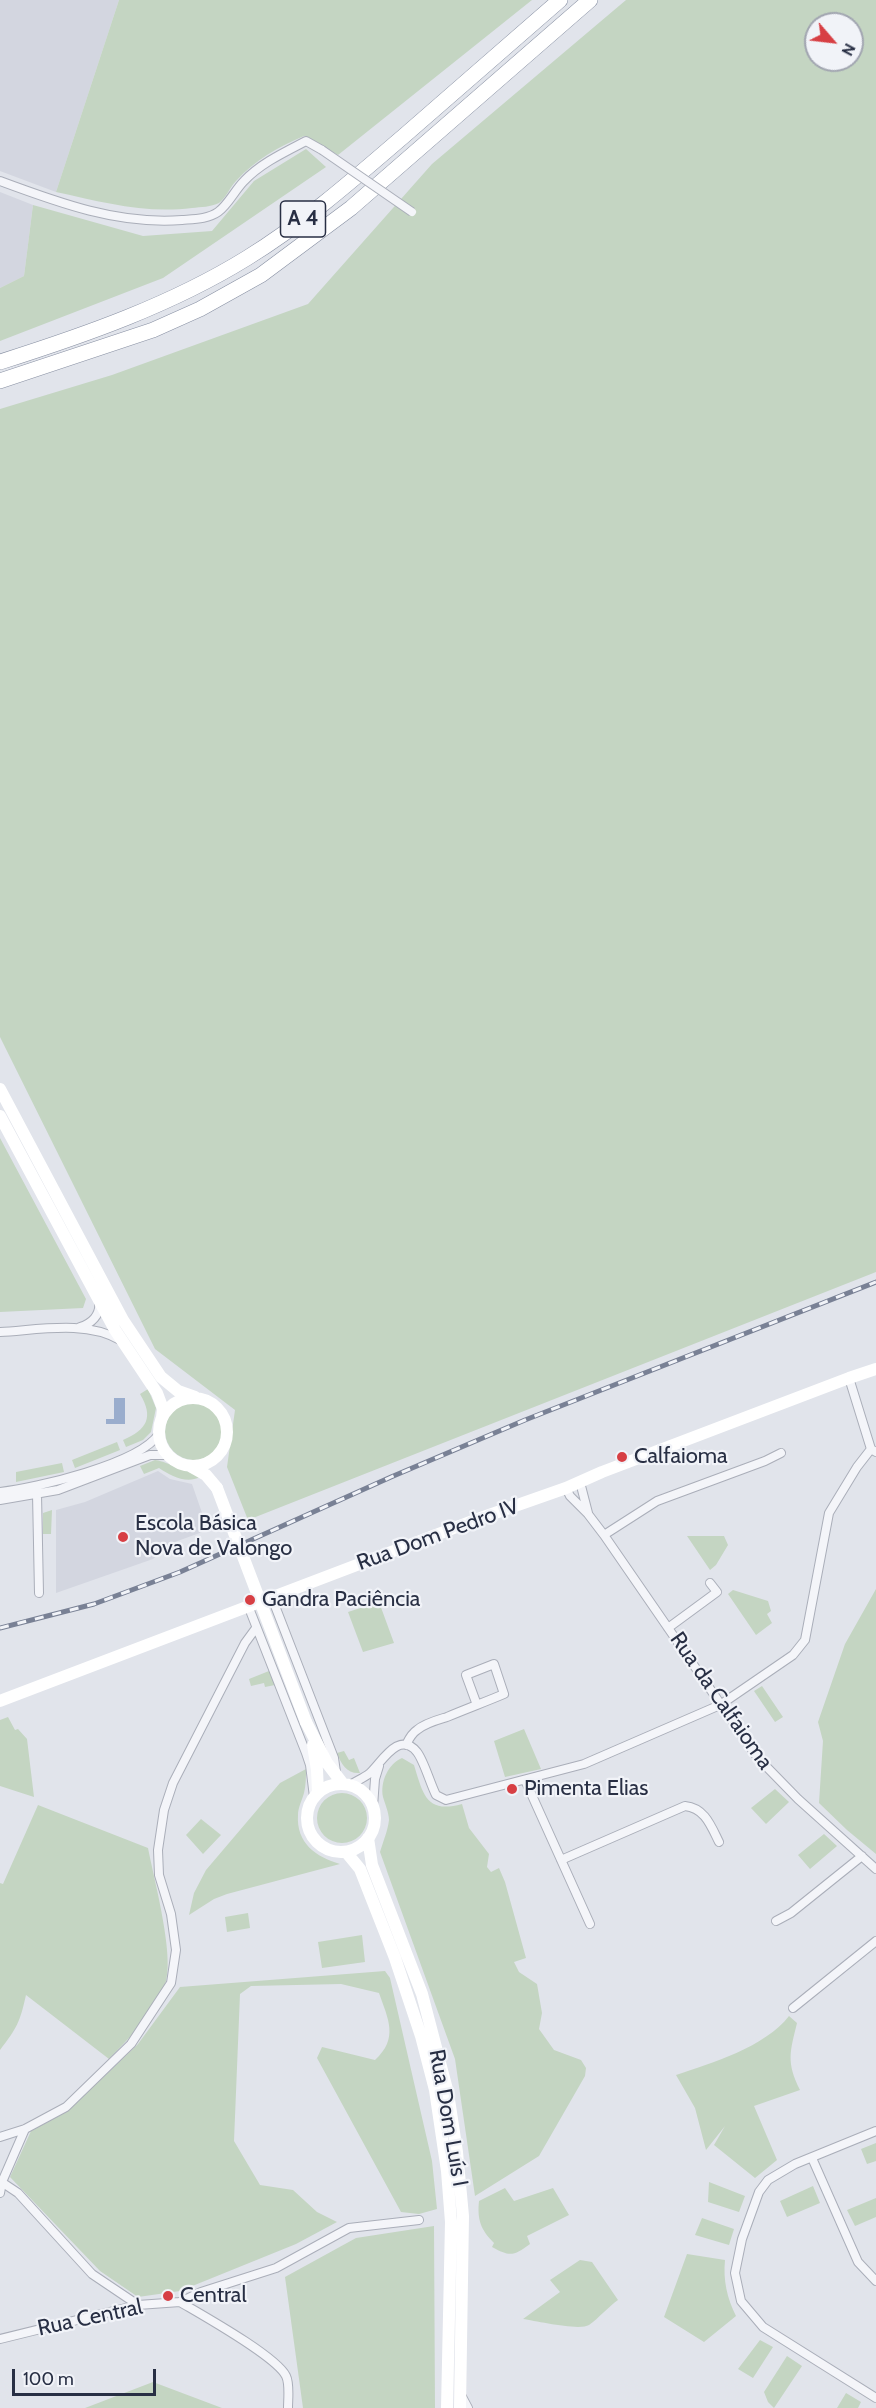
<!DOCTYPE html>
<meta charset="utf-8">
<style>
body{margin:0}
#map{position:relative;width:876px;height:2408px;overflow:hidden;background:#e1e4eb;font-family:Cabin,sans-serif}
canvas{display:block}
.north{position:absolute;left:804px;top:12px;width:60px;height:60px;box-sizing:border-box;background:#f1f3f8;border:2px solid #a1a5b0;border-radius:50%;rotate:118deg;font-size:16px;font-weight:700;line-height:24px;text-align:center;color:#282f44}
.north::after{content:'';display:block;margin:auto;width:21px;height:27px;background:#d73f44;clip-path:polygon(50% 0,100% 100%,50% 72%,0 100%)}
.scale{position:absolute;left:12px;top:2369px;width:144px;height:27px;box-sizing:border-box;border:3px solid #282f44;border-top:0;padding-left:8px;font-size:18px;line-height:21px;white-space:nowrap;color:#282f44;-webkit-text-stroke:4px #f1f3f8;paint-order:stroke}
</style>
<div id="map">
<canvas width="876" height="2408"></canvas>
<div class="north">N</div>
<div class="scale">100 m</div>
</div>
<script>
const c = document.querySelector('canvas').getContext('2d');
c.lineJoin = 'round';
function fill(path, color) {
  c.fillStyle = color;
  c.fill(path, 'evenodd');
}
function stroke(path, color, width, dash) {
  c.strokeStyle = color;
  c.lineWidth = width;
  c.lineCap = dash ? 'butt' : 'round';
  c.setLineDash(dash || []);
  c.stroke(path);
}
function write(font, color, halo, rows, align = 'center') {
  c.font = font + ' Cabin,sans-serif';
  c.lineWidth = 4.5;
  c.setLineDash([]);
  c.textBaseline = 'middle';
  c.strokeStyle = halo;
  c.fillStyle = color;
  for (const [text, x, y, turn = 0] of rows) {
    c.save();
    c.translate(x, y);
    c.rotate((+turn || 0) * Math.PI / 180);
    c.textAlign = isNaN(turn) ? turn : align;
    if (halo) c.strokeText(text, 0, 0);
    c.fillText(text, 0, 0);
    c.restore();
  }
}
const built = new Path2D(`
 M0,0H119L56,192L0,171Z
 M0,192L33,205L24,276L0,288Z
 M158,1471L170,1479L192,1484L208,1530L172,1543L153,1559L56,1593V1510L85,1502Z`);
const green = new Path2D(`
 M119,0H532L338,155L304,136C278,147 255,160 236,181C230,187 226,198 219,203C211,207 201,207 192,208C145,214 102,202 56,192Z
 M626,0H876V1272L248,1520L227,1467L235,1410L155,1349L0,1037V409L112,375L308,304L432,164ZM816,24H852V60H816Z
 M306,149L326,167L163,278L0,341V288L24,276L33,205L143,236L212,231L254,181Z
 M0,1138L86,1299L83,1308L0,1312Z
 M148,1389L156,1408L151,1432L143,1440L126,1447L123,1440C147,1430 154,1417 140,1394Z
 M165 1431a29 29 0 1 1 58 0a29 29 0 1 1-58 0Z
 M117,1442L120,1450L75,1468L72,1460Z
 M155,1460C161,1460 193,1473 200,1477C186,1484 171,1476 159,1468L144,1474L140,1466Z
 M62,1463L64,1472L16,1482V1472Z
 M52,1510L51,1534H43V1513Z
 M687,1536H724L728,1545L716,1565L710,1570Z
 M876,1589V1854L847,1830L819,1803L823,1741L818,1722L845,1644Z
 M733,1590L768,1601L771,1611L767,1614L772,1623L756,1635L728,1594Z
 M379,1602L394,1643L363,1652L348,1612Z
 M269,1671L275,1685L265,1687L264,1683L251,1686L249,1679Z
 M762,1686L783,1717L775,1722L754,1691Z
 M8,1717L15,1730L18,1729L27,1739L34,1797L0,1786V1720Z
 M524,1729L541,1769L505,1777L494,1741Z
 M344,1751L349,1760L354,1758L360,1773C347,1774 341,1764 337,1753Z
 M402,1758L414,1765C423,1794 426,1814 462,1804L469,1828L489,1854L487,1867L491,1872L499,1868L505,1882L526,1958L514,1962L519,1972L537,1984L542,2013L539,2029L554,2050L581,2060L586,2068L585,2076L539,2156L475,2196L455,2059L380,1852C383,1842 388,1830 389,1820C389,1813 385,1804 383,1797C380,1782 388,1764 402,1758Z
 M306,1769C306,1777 306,1785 304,1793C302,1800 298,1808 298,1815C296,1843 316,1857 340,1864L227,1894L214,1899L189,1915L194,1893L206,1870L280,1783Z
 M775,1789L789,1802L766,1824L751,1808Z
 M317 1818a25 25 0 1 1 50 0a25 25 0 1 1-50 0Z
 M38,1805L148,1848C154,1879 174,1953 166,1981C157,2011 130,2037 109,2059L26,1995C20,2022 17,2028 0,2050V1883L3,1884Z
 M201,1819L221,1835L203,1854L186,1835Z
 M824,1834L837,1846L810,1869L798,1855Z
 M248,1913L250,1928L227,1932L225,1917Z
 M362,1935L365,1962L322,1968L318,1942Z
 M385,1971L390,1978L432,2161L437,2209L419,2214L401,2212L317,2058L322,2047L375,2060C399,2038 388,2019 379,1993L341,1984L251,1986L240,1994L234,2141L260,2185L293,2190L317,2212L337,2222L296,2244L180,2291L138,2297L100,2271L10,2177L31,2131L68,2111L138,2044L180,1987Z
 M789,2016L797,2023C790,2052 786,2062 800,2090L754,2106L777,2160L755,2178L714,2145L725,2126L706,2150L695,2108L676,2075C712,2063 765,2047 789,2016Z
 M876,2143V2161L867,2164L861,2149Z
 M709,2182L745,2196L739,2212L708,2202Z
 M813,2186L820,2203L787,2217L780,2201Z
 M505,2188L514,2201L553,2188L569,2215L527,2236L530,2244C514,2256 510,2257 492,2247L494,2243C481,2230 477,2220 479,2201Z
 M876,2198V2217L855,2226L847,2210Z
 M702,2218L734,2229L729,2245L695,2235Z
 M434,2226L435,2408H303L285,2277L356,2238Z
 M687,2254L725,2260C723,2280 727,2298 736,2316L704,2342L664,2317Z
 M580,2260L592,2262L618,2300C608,2307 599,2318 589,2325C579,2331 537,2321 523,2319L560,2292L550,2280Z
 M760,2340L773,2347L753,2378L738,2369Z
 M787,2356L802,2366L774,2408L768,2402L764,2392Z
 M153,2382L222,2408H85Z
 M846,2393L861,2402L858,2408H837Z`);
const water = new Path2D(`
 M114,1398H125V1424H106V1419H114Z`);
const street = new Path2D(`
 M0,181C59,203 119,225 182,220C194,219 208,219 218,212C228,205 235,190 244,181C261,163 285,152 306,141L322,150
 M80,1327C91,1324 101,1315 99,1302
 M0,1332C38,1330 86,1320 120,1340
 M849,1378L871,1449L876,1452
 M580,1482L588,1513
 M566,1488L570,1496L588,1514L604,1535L757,1757L798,1799L876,1869
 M0,1492C36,1488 139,1464 159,1434
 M37,1494L39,1593
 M0,1500L58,1490L150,1455H168
 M604,1535L657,1501L765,1461L781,1453
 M272,1598L334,1758L336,1772
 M249,1608L306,1753L310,1765L314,1797
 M668,1628L717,1592L710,1583
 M406,1745C409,1739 411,1734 417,1730C425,1723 437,1720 447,1717C466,1709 485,1702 504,1694L494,1664L466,1675L477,1705
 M525,1780L590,1924
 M350,1785C356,1781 364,1778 370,1773C382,1762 399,1730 417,1752C424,1761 430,1783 436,1795L446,1800L584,1764L720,1705L793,1655L805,1640L829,1513L857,1467L871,1449
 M373,1807L375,1779L379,1766
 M561,1860L685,1806C705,1808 711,1826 719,1842
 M776,1921L791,1913L862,1856
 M793,2008L876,1941
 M876,2131L795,2164L768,2180L759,2192L742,2239L735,2273L741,2301L763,2327L876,2398
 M0,2137L25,2129L66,2107L131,2044L171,1983L176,1950L171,1914L159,1875L158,1850L164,1810L173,1783L245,1643L256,1628
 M812,2158L858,2262L876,2281
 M0,2181L18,2193L92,2274L138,2305
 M0,2193L2,2182L25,2129
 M180,2302C202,2315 276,2356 286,2376C290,2384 288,2399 288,2408
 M0,2339L138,2305L180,2302L201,2292L276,2268L349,2228L419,2220
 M460,2393L468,2408`);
const secondary = new Path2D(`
 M0,1089L123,1320L161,1377L178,1391L195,1397
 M0,1116L115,1330L157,1393L163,1409L162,1418
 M159 1432a34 34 0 1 1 68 0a34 34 0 1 1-68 0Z
 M190,1466L206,1475L217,1488
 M0,1701L475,1520L566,1488L602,1472L849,1378L876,1369
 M306,1722L327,1763L343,1784
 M313,1745L317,1770L318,1792
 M307 1818a34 34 0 1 1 68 0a34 34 0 1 1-68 0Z
 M368,1838L372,1865L422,1994L448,2093L457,2152L463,2216L460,2408
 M346,1852L360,1869L395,1958L421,2036L435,2090L447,2171L451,2222L447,2408`);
const highway = new Path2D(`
 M0,362C85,335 171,305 247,258C304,223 355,178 405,135C457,90 508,45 560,0
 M0,381L153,330L200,309L261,275L351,208L590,0`);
const rail = new Path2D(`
 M0,1628L94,1604L180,1572L391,1477L525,1420L876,1282`);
const streetBridge = new Path2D(`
 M322,150L412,212`);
const secondaryBridge = new Path2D(`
 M217,1488L306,1722`);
const markers = [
 [622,1457,6,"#d73f44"],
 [123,1537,6,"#d73f44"],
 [250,1600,6,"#d73f44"],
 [512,1789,6,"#d73f44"],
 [168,2296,6,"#d73f44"]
];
const shields = [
 [303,219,45]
];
const shieldNames = [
 ["A 4",303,219]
];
const poiNames = [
 ["Calfaioma",634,1457],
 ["Escola Básica",135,1524],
 ["Nova de Valongo",135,1549],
 ["Gandra Paciência",262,1600],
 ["Pimenta Elias",524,1789],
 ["Central",180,2296]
];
const streetNames = [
 ["Rua Dom Pedro IV",438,1535,-20],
 ["Rua da Calfaioma",721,1701,55],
 ["Rua Dom Luís I",448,2118,80],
 ["Rua Central",90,2318,-12]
];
fill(built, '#d3d6e0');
fill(green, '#c4d5c2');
fill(water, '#9aadcd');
stroke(street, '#aaaeb9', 10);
stroke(highway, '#878fa2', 16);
stroke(street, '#f4f5f9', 8);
stroke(secondary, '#fff', 12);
stroke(highway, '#fff', 15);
stroke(rail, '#798195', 5);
stroke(rail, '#f1f3f8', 3, [9]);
stroke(streetBridge, '#aaaeb9', 10, []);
stroke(streetBridge, '#f4f5f9', 8);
stroke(secondaryBridge, '#fff', 12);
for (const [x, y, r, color] of markers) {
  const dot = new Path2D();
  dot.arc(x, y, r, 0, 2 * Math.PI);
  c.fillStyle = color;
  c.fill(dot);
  stroke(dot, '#f1f3f8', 2);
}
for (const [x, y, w] of shields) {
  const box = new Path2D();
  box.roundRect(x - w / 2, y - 18, w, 36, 4.5);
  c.fillStyle = '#f1f3f8';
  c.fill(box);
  stroke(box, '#282f44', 1.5);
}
write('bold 21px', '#282f44', null, shieldNames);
write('22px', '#282f44', '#f1f3f8', poiNames, 'left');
write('22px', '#282f44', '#f1f3f8', streetNames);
</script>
